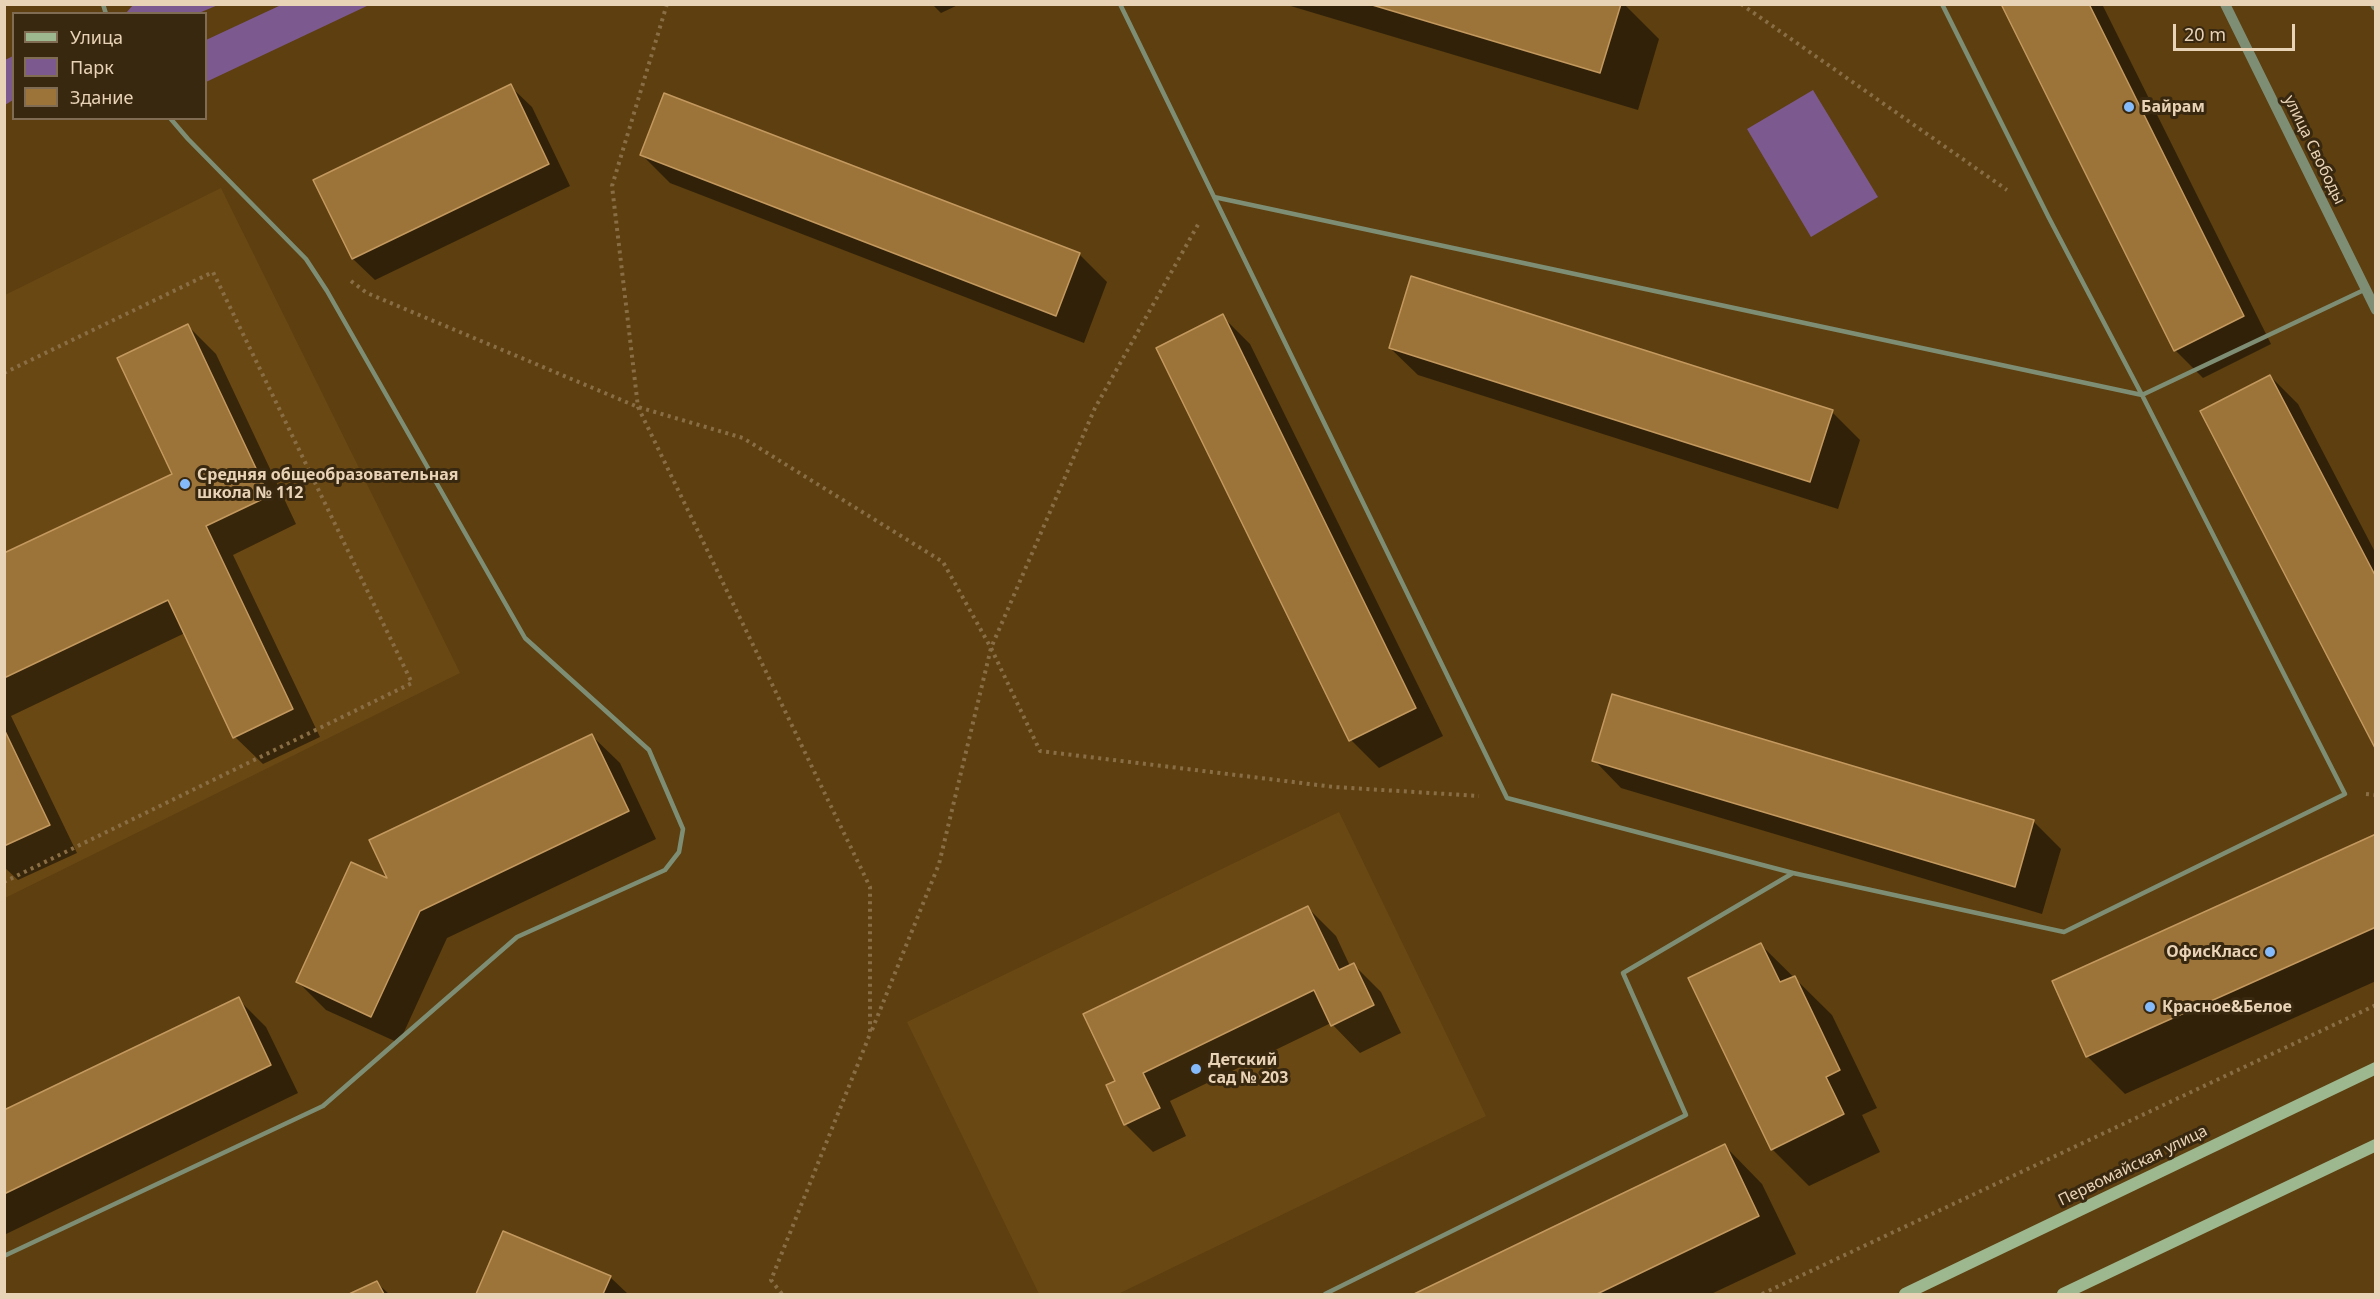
<!DOCTYPE html>
<meta charset="utf-8">
<style>
body{margin:0}
#map{position:relative;width:2380px;height:1299px;overflow:hidden;background:#5d3f10;font-family:"Noto Sans",sans-serif}
canvas{display:block}
.frame{position:absolute;inset:0;border:6px solid #e9d3b6;pointer-events:none}
.legend{position:absolute;left:12px;top:12px;width:195px;height:108px;box-sizing:border-box;background:#392810;border:2px solid #7f6c52;margin:0;padding:8px 10px;list-style:none;font-size:18px;color:#e9d3b6}
.legend li{display:flex;align-items:center;gap:12px;height:30px}
.legend b{width:30px;border:2px solid #7f6c52}
.scale{position:absolute;left:2173px;top:24px;width:122px;height:27px;box-sizing:border-box;border:3px solid #e9d3b6;border-top:0;padding-left:8px;font-size:18px;line-height:21px;white-space:nowrap;color:#e9d3b6;-webkit-text-stroke:4px #392810;paint-order:stroke}
</style>
<div id="map">
<canvas width="2380" height="1299"></canvas>
<div class="frame"></div>
<ul class="legend">
<li><b style="height:8px;background:#9db78f"></b>Улица</li>
<li><b style="height:16px;background:#7c598e"></b>Парк</li>
<li><b style="height:16px;background:#9c7338"></b>Здание</li>
</ul>
<div class="scale">20 m</div>
</div>
<script>
const c = document.querySelector('canvas').getContext('2d');
c.lineJoin = 'round';
function fill(path, color) {
  c.fillStyle = color;
  c.fill(path, 'evenodd');
}
function stroke(path, color, width, dash) {
  c.strokeStyle = color;
  c.lineWidth = width;
  c.lineCap = dash ? 'butt' : 'round';
  c.setLineDash(dash || []);
  c.stroke(path);
}
function write(font, color, halo, rows, align = 'center') {
  c.font = font + ' "Noto Sans",sans-serif';
  c.lineWidth = 6;
  c.setLineDash([]);
  c.textBaseline = 'middle';
  c.strokeStyle = halo;
  c.fillStyle = color;
  for (const [text, x, y, turn = 0] of rows) {
    c.save();
    c.translate(x, y);
    c.rotate((+turn || 0) * Math.PI / 180);
    c.textAlign = isNaN(turn) ? turn : align;
    if (halo) c.strokeText(text, 0, 0);
    c.fillText(text, 0, 0);
    c.restore();
  }
}
const built = new Path2D(`
 M221,188L460,673L5,898V295Z
 M1339,812L1486,1116L1118,1294H1039L907,1022Z`);
const green = new Path2D(`
 M133,5V4L218,5L199,13H126Z
 M281,5H369L206,82V40Z
 M13,56V100L5,105V60Z
 M1813,90L1878,197L1811,237L1747,129Z`);
const shadow = new Path2D(`
 M932,4H960L941,13Z
 M1284,4H1624L1659,39L1638,110Z
 M2003,4H2102L2271,344L2203,378L2175,350Z
 M510,86L532,107L570,186L375,280L353,259L315,181Z
 M642,155L1079,254L1107,282L1084,343L670,183Z
 M1222,316L1250,344L1443,736L1379,768L1351,740L1158,348Z
 M188,326L216,354L296,524L233,555L320,737L263,764L235,737L185,633L11,716L77,853L18,880L4,867V554L174,474Z
 M1390,348L1832,412L1860,440L1838,509L1418,375Z
 M2270,376L2298,404L2376,554V747Z
 M592,736L620,763L656,839L447,938L399,1043L326,1010L298,982L390,881Z
 M1594,760L2033,821L2061,849L2042,914L1621,788Z
 M2376,836V981L2125,1094L2087,1056Z
 M1308,908L1336,936L1350,966L1354,965L1381,992L1401,1033L1360,1053L1331,1023L1170,1101L1186,1136L1153,1152L1125,1124L1117,1082Z
 M1761,945L1832,1015L1877,1108L1862,1115L1880,1152L1809,1186L1772,1149Z
 M238,999L266,1027L298,1093L4,1235V1112Z
 M1725,1146L1762,1184L1796,1254L1711,1294H1418Z
 M503,1232L610,1277L628,1294H477Z
 M377,1283L389,1294H352Z`);
const building = new Path2D(`
 M1369,4H1621L1600,73Z
 M2001,4H2089L2244,316L2174,351Z
 M511,84L549,164L352,259L313,180Z
 M664,93L1080,253L1056,316L640,155Z
 M1411,276L1833,410L1810,482L1389,348Z
 M1223,314L1416,708L1349,741L1156,348Z
 M188,324L269,496L206,526L293,709L233,738L168,600L4,678V553L172,474L117,358Z
 M2270,375L2376,577V750L2200,411Z
 M1612,694L2034,820L2015,887L1592,761Z
 M4,729L50,825L4,846Z
 M592,734L629,811L420,911L371,1017L296,982L351,862L387,878L369,840Z
 M2376,834V927L2086,1057L2052,981Z
 M1308,906L1339,970L1354,963L1374,1005L1331,1026L1314,990L1143,1073L1160,1108L1124,1125L1106,1085L1115,1081L1083,1014Z
 M1761,943L1780,982L1795,976L1840,1070L1826,1077L1844,1114L1771,1150L1688,978Z
 M239,997L271,1065L4,1194V1110Z
 M1725,1144L1759,1216L1597,1294H1414Z
 M503,1231L611,1276L603,1294H476Z
 M377,1281L384,1294H349Z`);
const path = new Path2D(`
 M667,4L612,186L638,407L870,887V1034L771,1280L782,1294
 M1741,4L2007,190
 M351,281L367,293L638,407L743,438L943,562L991,648L1040,751L1334,787L1479,796
 M4,373L213,272L412,683L4,882
 M2366,794L2376,795
 M872,1030L939,864L991,648L1095,408L1200,221
 M1762,1294L2376,1005`);
const service = new Path2D(`
 M103,4L106,14
 M1120,4L1507,798L1793,873
 M1214,197L2142,395L2049,218L1942,4
 M4,1256L323,1106L517,937L665,870L679,852L683,829L649,750L525,638L327,291L306,259L188,139L170,118
 M1325,1294L1686,1115L1623,973L1793,873L2064,932L2345,794L2142,395L2366,289`);
const tertiary = new Path2D(`
 M2225,4L2376,310
 M2375,4L2376,6`);
const secondary = new Path2D(`
 M1905,1294L2376,1068
 M2063,1294L2376,1145`);
const markers = [
 [2129,107,6,"#86bbfb"],
 [185,484,6,"#86bbfb"],
 [2270,952,6,"#86bbfb"],
 [2150,1007,6,"#86bbfb"],
 [1196,1069,6,"#86bbfb"]
];
const poiNames = [
 ["Байрам",2141,107],
 ["Средняя общеобразовательная",197,475],
 ["школа № 112",197,493],
 ["ОфисКласс",2258,952,"right"],
 ["Красное&Белое",2162,1007],
 ["Детский",1208,1060],
 ["сад № 203",1208,1078]
];
const streetNames = [
 ["улица Свободы",2314,150,64],
 ["Первомайская улица",2133,1166,-26]
];
fill(built, '#6a4813');
fill(green, '#7c598e');
fill(shadow, '#0007');
fill(building, '#9c7338');
stroke(building, '#c4995f', 1.5);
stroke(path, '#896e45', 4, [3, 4.5]);
stroke(service, '#7e8e75', 4.5);
stroke(tertiary, '#7e8e75', 10);
stroke(secondary, '#9db78f', 12);
for (const [x, y, r, color] of markers) {
  const dot = new Path2D();
  dot.arc(x, y, r, 0, 2 * Math.PI);
  c.fillStyle = color;
  c.fill(dot);
  stroke(dot, '#392810', 2);
}
write('bold 16px', '#e9d3b6', '#392810', poiNames, 'left');
write('16px', '#e9d3b6', '#392810', streetNames);
</script>
